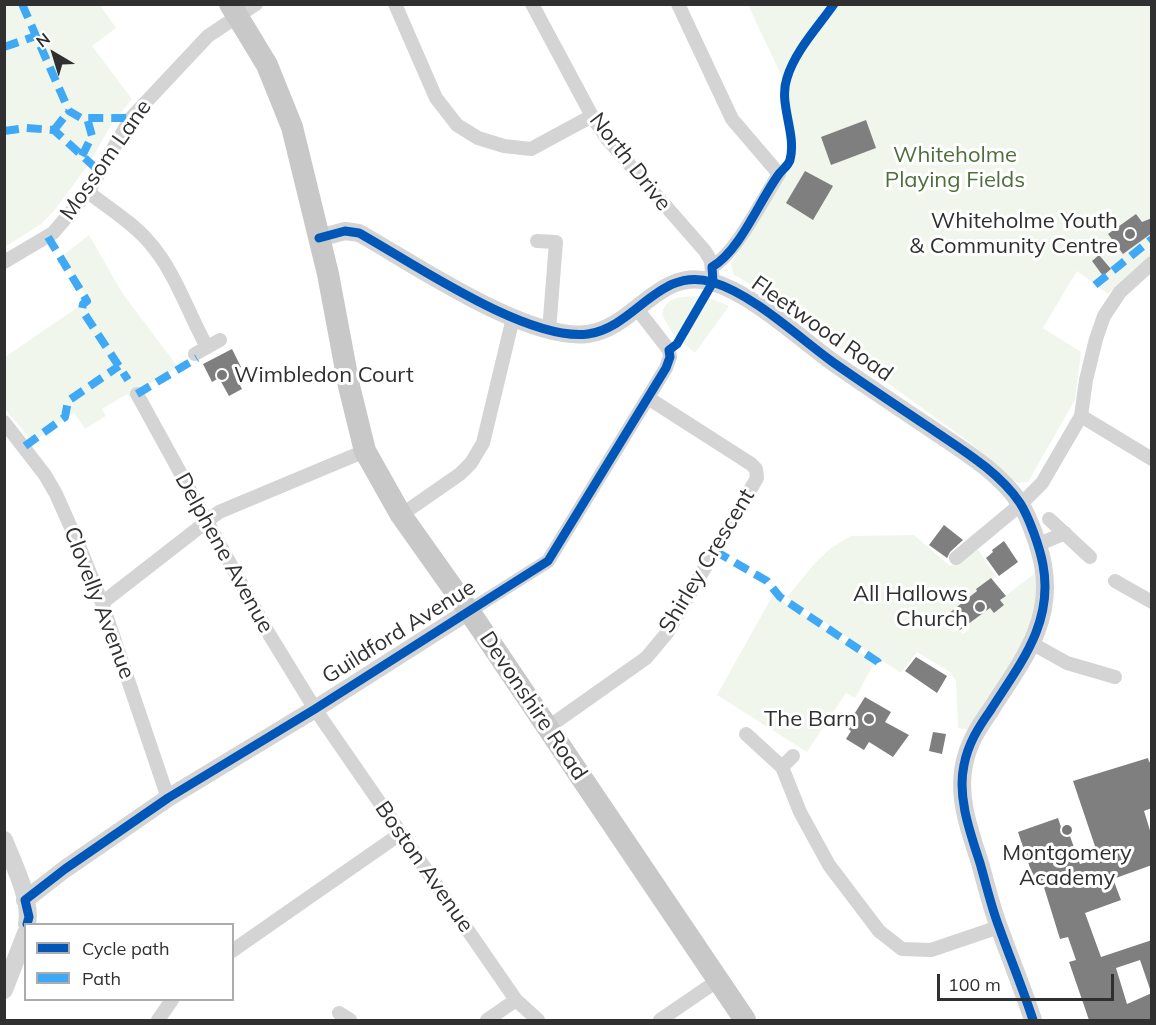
<!DOCTYPE html>
<style>
body{margin:0}
#map{position:relative;width:1156px;height:1025px;overflow:hidden;background:#fff;font-family:Mulish,sans-serif}
canvas{display:block}
.frame{position:absolute;inset:0;border:6px solid #303030;pointer-events:none}
.legend{position:absolute;left:24px;top:923px;width:210px;height:78px;box-sizing:border-box;background:#fff;border:2px solid #acacac;margin:0;padding:8px 10px;list-style:none;font-size:18px;color:#303030}
.legend li{display:flex;align-items:center;gap:12px;height:30px}
.legend b{width:30px;border:2px solid #acacac}
.north{position:absolute;left:24px;top:24px;width:60px;height:60px;-webkit-text-stroke:4px #fff;paint-order:stroke;rotate:322deg;font-size:16px;font-weight:700;line-height:24px;text-align:center;color:#303030}
.north::after{content:'';display:block;margin:auto;width:21px;height:27px;background:#303030;clip-path:polygon(50% 0,100% 100%,50% 72%,0 100%)}
.scale{position:absolute;left:937px;top:974px;width:177px;height:27px;box-sizing:border-box;border:3px solid #303030;border-top:0;padding-left:8px;font-size:18px;line-height:21px;white-space:nowrap;color:#303030;-webkit-text-stroke:4px #fff;paint-order:stroke}
</style>
<div id="map">
<canvas width="1156" height="1025"></canvas>
<div class="frame"></div>
<ul class="legend">
<li><b style="height:8px;background:#0057b8"></b>Cycle path</li>
<li><b style="height:8px;background:#3fa9f5"></b>Path</li>
</ul>
<div class="north">N</div>
<div class="scale">100 m</div>
</div>
<script>
const c = document.querySelector('canvas').getContext('2d');
c.lineJoin = 'round';
function fill(path, color) {
  c.fillStyle = color;
  c.fill(path, 'evenodd');
}
function stroke(path, color, width, dash) {
  c.strokeStyle = color;
  c.lineWidth = width;
  c.lineCap = dash ? 'butt' : 'round';
  c.setLineDash(dash || []);
  c.stroke(path);
}
function write(font, color, halo, rows, align = 'center') {
  c.font = font + ' Mulish,sans-serif';
  c.lineWidth = 6;
  c.setLineDash([]);
  c.textBaseline = 'middle';
  c.strokeStyle = halo;
  c.fillStyle = color;
  for (const [text, x, y, turn = 0] of rows) {
    c.save();
    c.translate(x, y);
    c.rotate((+turn || 0) * Math.PI / 180);
    c.textAlign = isNaN(turn) ? turn : align;
    if (halo) c.strokeText(text, 0, 0);
    c.fillText(text, 0, 0);
    c.restore();
  }
}
const green = new Path2D(`
 M5,4L100,5L116,28L92,46L132,99L111,125L88,165L54,211L41,224L5,247Z
 M748,5H1151V255L1108,294L1077,271L1043,328L1081,352L1075,400L1028,482L1017,483L969,442L758,289L733,274L731,263L795,161L794,135L784,81Z
 M89,235L123,294L178,367L129,397L127,394L102,409L106,416L85,429L74,413L33,442L5,409V357L88,300L62,256Z
 M697,296L715,300L729,306L695,353L673,334L662,315C665,296 681,297 697,296Z
 M914,535L950,566L977,548L996,576L988,583L986,581L976,589L977,591L948,614L954,622L949,626L953,632L959,629L963,634L969,629L967,625L990,608L994,613L1004,605L1000,600L1039,570L1035,617L1024,642L969,730L958,728L956,681L950,672L917,652L901,673L787,597L816,562L831,548L851,536Z
 M773,595L875,662L855,698L846,693L807,752L717,695Z`);
const building = new Path2D(`
 M866,120L876,148L831,165L821,137Z
 M805,171L833,186L813,220L786,203Z
 M1136,214L1142,222L1152,218V233L1123,254L1108,234Z
 M1099,255L1111,269L1103,276L1092,261Z
 M232,349L241,367L233,372L242,389L229,396L219,378L212,382L203,364Z
 M944,525L963,540L950,552L947,558L929,545Z
 M1004,541L1018,562L999,576L986,558L993,552L992,550Z
 M991,578L1006,596L1000,600L1004,605L994,613L990,608L960,630L948,614L977,591L976,589Z
 M916,657L947,676L937,693L905,671Z
 M865,697L891,712L885,722L909,735L893,757L869,742L864,750L846,739L851,731L846,727Z
 M933,732L946,734L942,754L929,751Z
 M1148,758L1149,762L1152,761V808L1144,811L1152,837V865L1113,879L1121,900L1085,913L1101,957L1152,940V989H1150L1140,960L1116,968L1127,1004L1152,993V1020H1089L1069,962L1076,960L1068,937L1060,939L1043,884L1036,886L1018,832L1058,818L1062,830L1067,828L1080,864L1099,858L1073,781Z`);
const minor = new Path2D(`
 M395,4L436,98L457,125L478,138L504,146L531,149L592,116
 M532,4L592,116L608,140L705,251L711,261L713,282
 M678,4L732,119L779,174C763,199 736,253 712,267
 M88,192C108,208 132,222 149,242C175,271 188,313 207,347
 M537,241L556,242L549,331
 M4,262L53,233L88,192L131,118L208,36L256,4
 M195,354L220,340
 M137,394L269,634L315,709L516,1000L538,1020
 M1081,416L1152,459
 M4,422L45,475L56,494L80,548L102,603L168,798
 M401,515L460,474L471,463L483,443L513,318
 M1049,519L1090,557
 M1037,545L1065,533
 M956,558L1021,504L1042,483L1081,416L1086,380L1096,339L1104,316L1120,292L1152,263
 M1115,581L1152,602
 M102,603L219,512L365,451
 M469,611L548,561L666,368L670,357L669,350L637,309
 M1033,644L1067,663L1115,677
 M547,728L646,658L667,633L757,478L756,469L751,464L648,398
 M746,734L782,767L800,812L829,865L879,931L902,949L931,950L999,927
 M782,767L793,756
 M232,951L400,834
 M339,1013L350,1020
 M158,1020L172,1000
 M487,1020L516,1000
 M660,1020L717,981`);
const tertiary = new Path2D(`
 M319,238L345,231L359,233C413,263 527,342 588,334C636,327 659,266 712,282C753,294 798,337 834,363C867,386 900,408 933,430C964,451 999,472 1020,503C1029,517 1040,548 1043,565C1054,624 1019,665 990,711C978,728 968,744 964,765C957,797 970,832 980,863C986,884 991,906 999,927C1010,958 1023,989 1033,1020
 M4,840C13,863 32,900 27,924
 M25,900L65,869L168,798L315,709L469,611
 M4,990L26,933`);
const primary = new Path2D(`
 M230,4L267,65L292,127L328,274L349,386L365,451L401,515L469,611L745,1020`);
const quiet = new Path2D(`
 M22,4L69,111L81,118H131
 M4,47L36,36
 M54,130L69,111
 M4,131L26,128L54,130L100,172
 M82,156L92,136L87,118
 M48,237L87,301L83,304L82,310L128,380
 M1095,285L1152,239
 M137,394L197,358
 M25,446L65,417L68,401L119,366
 M715,551L767,581L780,597L878,662L880,666`);
const cycleway = new Path2D(`
 M319,238L345,231L359,233C413,263 527,342 588,334C636,327 659,266 712,282C753,294 798,337 834,363C867,386 900,408 933,430C964,451 999,472 1020,503C1029,517 1040,548 1043,565C1054,624 1019,665 990,711C978,728 968,744 964,765C957,797 970,832 980,863C986,884 991,906 999,927C1010,958 1023,989 1033,1020
 M713,282L712,267C740,251 759,201 779,174C782,170 788,166 790,160C797,133 778,104 787,78C795,51 818,27 834,4
 M27,924L29,917L25,900L65,869L168,798L315,709L548,561L666,368L670,357L669,350L677,344L713,282`);
const markers = [
 [1130,234,6,"#787878"],
 [222,375,6,"#787878"],
 [980,607,6,"#787878"],
 [869,719,6,"#787878"],
 [1067,830,6,"#787878"]
];
const parkNames = [
 ["Whiteholme",955,155],
 ["Playing Fields",955,180]
];
const streetNames = [
 ["Mossom Lane",106,160,-55],
 ["North Drive",630,162,52],
 ["Fleetwood Road",822,329,35],
 ["Delphene Avenue",224,553,61],
 ["Shirley Crescent",707,561,-59],
 ["Clovelly Avenue",99,603,69],
 ["Guildford Avenue",399,632,-32],
 ["Devonshire Road",533,706,56],
 ["Boston Avenue",424,867,55]
];
const poiNames = [
 ["Whiteholme Youth",1118,221],
 ["& Community Centre",1118,246],
 ["Wimbledon Court",234,375,"left"],
 ["All Hallows",968,594],
 ["Church",968,619],
 ["The Barn",857,719],
 ["Montgomery",1067,853,"center"],
 ["Academy",1067,878,"center"]
];
fill(green, '#f1f6ed');
fill(building, '#7f7f7f');
stroke(minor, '#d4d4d4', 14);
stroke(tertiary, '#d4d4d4', 18);
stroke(primary, '#c8c8c8', 22);
stroke(quiet, '#3fa9f5', 8, [15, 8]);
stroke(cycleway, '#0057b8', 9);
for (const [x, y, r, color] of markers) {
  const dot = new Path2D();
  dot.arc(x, y, r, 0, 2 * Math.PI);
  c.fillStyle = color;
  c.fill(dot);
  stroke(dot, '#fff', 2);
}
write('22px', '#4e6f3b', '#fff', parkNames);
write('22px', '#303030', '#fff', streetNames);
write('22px', '#303030', '#fff', poiNames, 'right');
</script>
